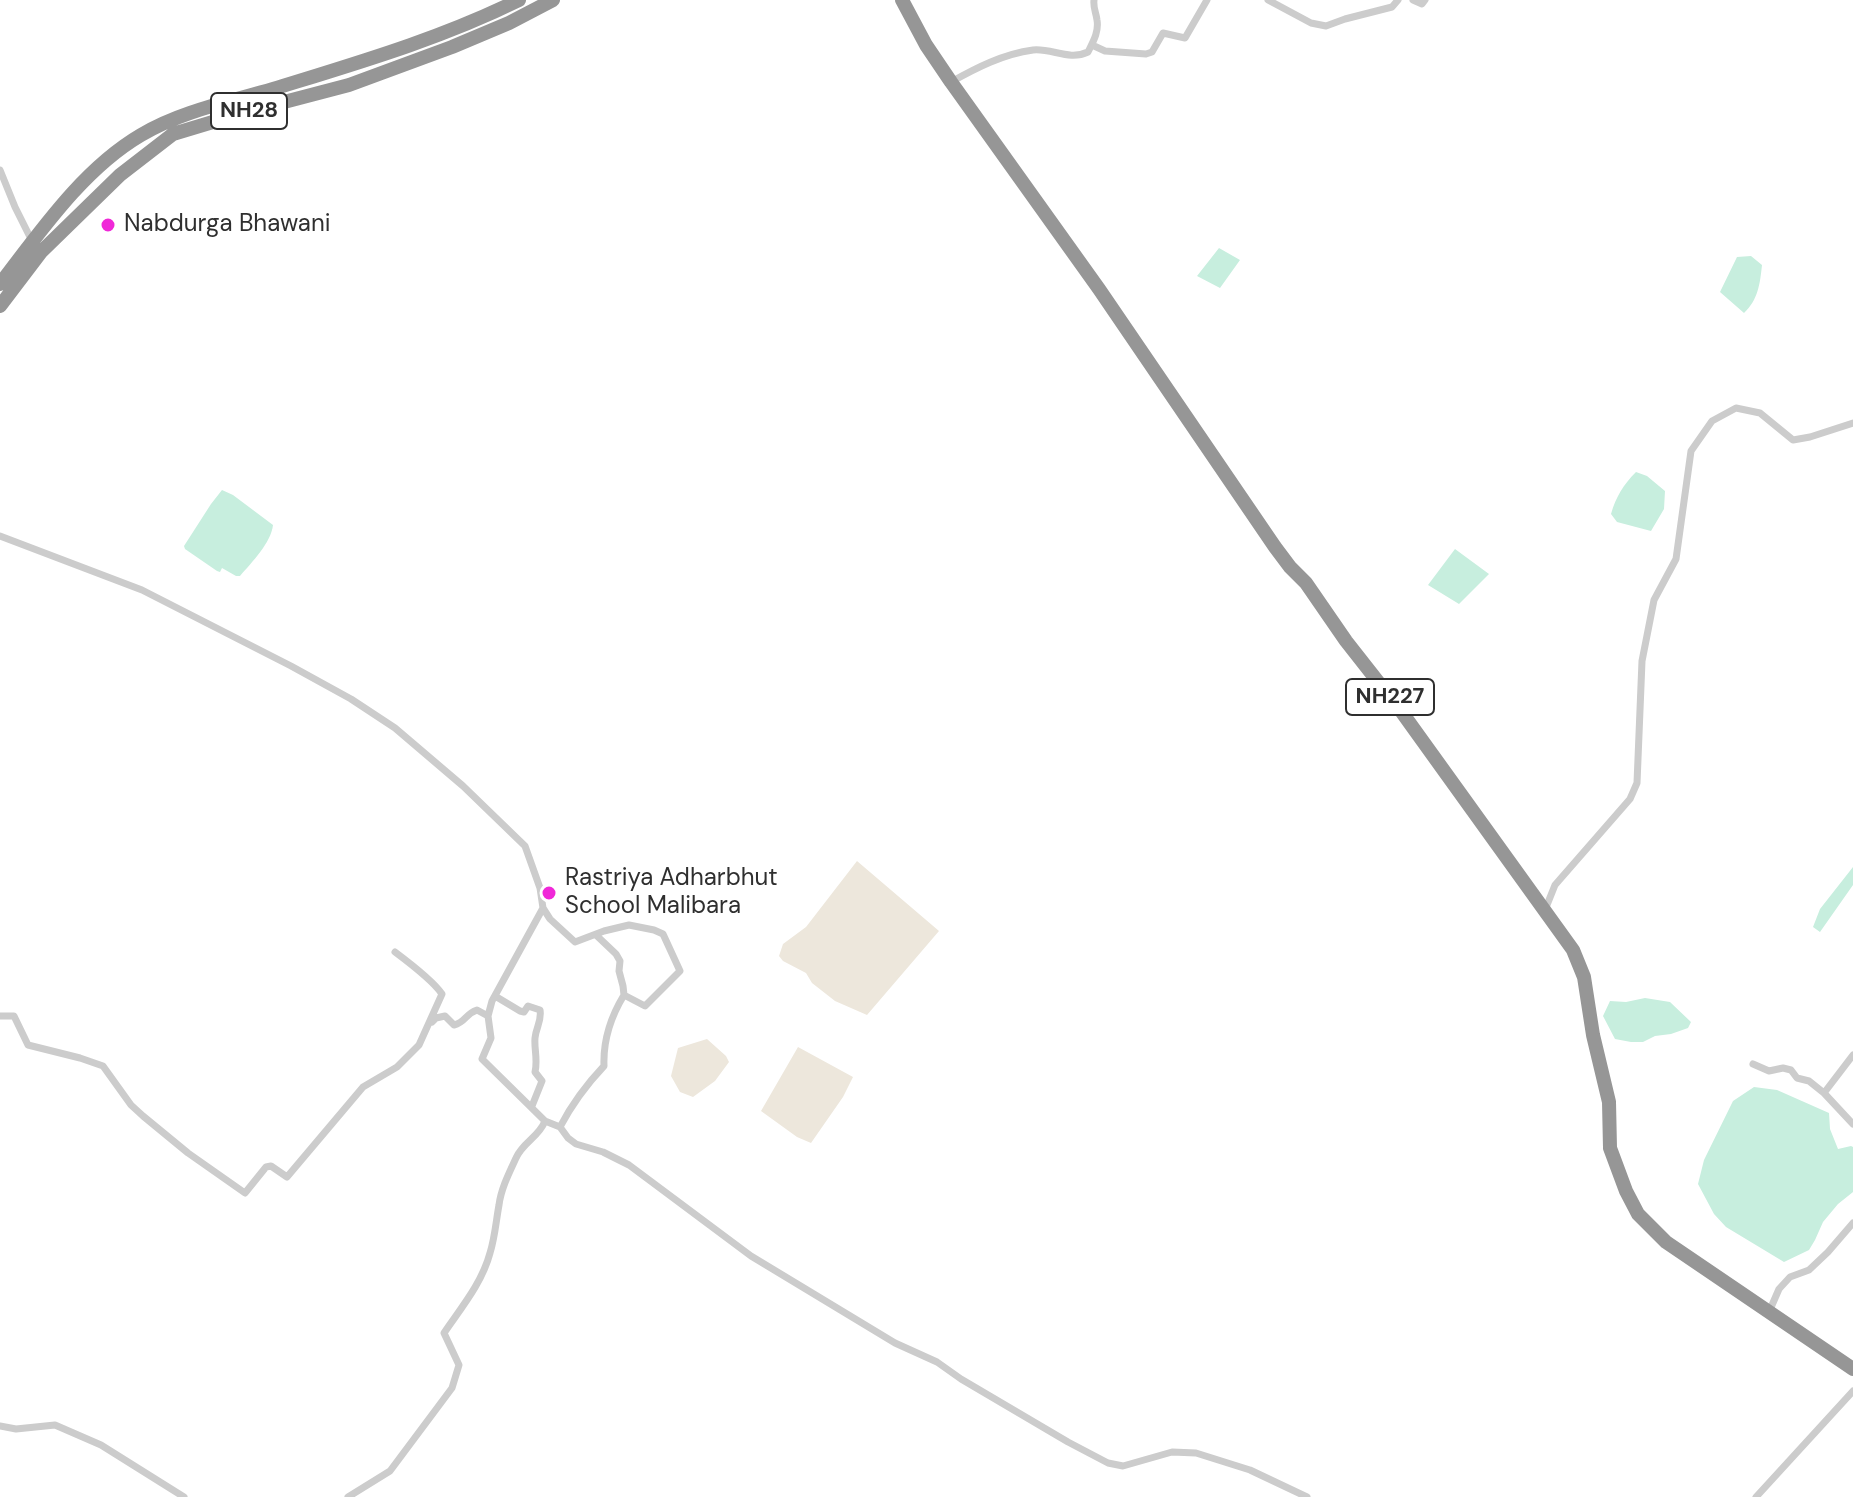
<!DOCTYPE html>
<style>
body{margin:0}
canvas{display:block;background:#fff}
</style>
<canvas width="1853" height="1497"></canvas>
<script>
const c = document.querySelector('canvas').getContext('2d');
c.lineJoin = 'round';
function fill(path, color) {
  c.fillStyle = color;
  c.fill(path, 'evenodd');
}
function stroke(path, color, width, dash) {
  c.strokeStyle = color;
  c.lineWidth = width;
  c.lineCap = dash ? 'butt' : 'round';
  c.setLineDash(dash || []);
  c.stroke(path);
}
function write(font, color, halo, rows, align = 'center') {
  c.font = font + ' "DM Sans",sans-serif';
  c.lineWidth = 8;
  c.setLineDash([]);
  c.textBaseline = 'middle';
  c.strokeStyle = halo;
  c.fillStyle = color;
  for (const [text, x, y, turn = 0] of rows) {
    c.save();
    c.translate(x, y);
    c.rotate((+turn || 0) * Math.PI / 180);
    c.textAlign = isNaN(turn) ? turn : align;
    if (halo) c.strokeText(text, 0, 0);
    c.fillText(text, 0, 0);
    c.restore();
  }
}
const green = new Path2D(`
 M857,861L939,931L867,1015L835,1001L812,983L806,973L783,961L779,956L783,944L806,927Z
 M707,1039L726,1056L729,1062L715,1081L693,1097L680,1092L671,1076L678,1048Z
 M798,1047L853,1077L843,1097L811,1143L797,1137L761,1111Z`);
const water = new Path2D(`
 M1219,248L1240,260L1220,288L1197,276Z
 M1751,256L1762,265C1760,284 1758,300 1744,313L1720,292L1737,257Z
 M1636,472L1647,476L1665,491L1664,509L1651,531L1617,522L1611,514C1616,497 1623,485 1636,472Z
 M222,490L233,495L273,525C271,543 252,562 240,576H236L222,568L220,572L217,571L185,549L184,546L211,504Z
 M1455,549L1489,574L1459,604L1428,585Z
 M1853,867V885L1820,932L1813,927L1820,909Z
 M1645,998L1670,1002L1691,1022L1688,1028L1671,1034L1655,1036L1643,1042H1631L1615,1039L1603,1016L1610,1001L1626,1002Z
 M1754,1087L1777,1090L1829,1113L1830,1129L1838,1149L1851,1146L1853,1147V1192L1838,1204L1823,1222L1815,1240L1809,1250L1784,1262L1726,1227L1714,1214L1698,1184L1704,1160L1733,1101Z`);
const street = new Path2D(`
 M1268,0L1311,23L1326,26L1345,19L1392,7L1398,0
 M1413,0L1422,4L1425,0
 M1092,45L1105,51L1146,54L1152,52L1163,33L1185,38L1207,0
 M951,82C976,68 1003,54 1033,50C1052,48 1069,61 1088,52C1093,42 1099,32 1097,20C1096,12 1093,8 1094,0
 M0,170L15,207L32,241
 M0,536L142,590L291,666L351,699L395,728L463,786L525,846L540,888L543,908L492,1001L488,1016L491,1038L482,1059L545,1121L560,1127L568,1138L576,1144L603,1152L629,1165L751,1256L895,1343L937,1362L961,1379L1068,1442L1108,1463L1123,1466L1172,1452L1196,1453L1250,1470L1307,1497
 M543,908L550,919L575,942L604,931L629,925L654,930L663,934L680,971L645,1006L624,995C610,1018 603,1040 604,1066C586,1085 572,1104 560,1127
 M1545,910L1555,885L1630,799L1637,783L1642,661L1654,600L1676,559L1691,451L1712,421L1736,408L1760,413L1793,440L1810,437L1853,423
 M596,935L616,954L620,961L619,971L623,986L624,995
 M495,996L520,1011L524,1012L528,1006L540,1010C542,1021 536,1027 535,1038C534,1049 538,1060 535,1072L542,1081L532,1106
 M0,1016H14L28,1045L80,1058L103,1066L131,1105L143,1116L188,1153L245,1193L266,1167L271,1166L287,1177L363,1087L397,1067L419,1045L442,994C434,982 407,961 395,952
 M432,1022L436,1018L445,1016L454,1025C466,1022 465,1014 477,1010L488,1016
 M1753,1064L1769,1071L1783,1068L1791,1070L1797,1078L1809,1081L1824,1093L1853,1124
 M1824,1093L1853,1055
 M1769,1312L1779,1289L1790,1277L1809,1270L1828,1252L1853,1223
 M0,1426L16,1429L55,1425L101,1445L184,1497
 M348,1497L390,1471L452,1388L459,1365L444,1333C461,1308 482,1283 490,1253C495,1237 496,1221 499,1205C501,1189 509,1173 516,1158C523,1142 539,1137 545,1121
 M1756,1497L1853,1391`);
const highway = new Path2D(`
 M902,0L926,45L951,82L1099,289L1275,547L1290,567L1306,583L1346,641L1401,711L1573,950L1584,977L1593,1035L1609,1102L1610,1148L1626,1191L1638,1214L1666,1242L1853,1369
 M0,284C40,232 83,169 141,135C181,111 229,102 273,89C357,63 440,39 519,0
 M0,306L41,252L120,175L173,134L246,112L349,85L452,47L509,23L553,0`);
const markers = [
 [108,225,8,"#f028d8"],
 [549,893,8,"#f028d8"]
];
const shields = [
 [249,111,76],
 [1390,697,88]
];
const shieldNames = [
 ["NH28",249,111],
 ["NH227",1390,697]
];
const poiNames = [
 ["Nabdurga Bhawani",124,225],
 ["Rastriya Adharbhut",565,879],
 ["School Malibara",565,907]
];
fill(green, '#ede7dc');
fill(water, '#c7eede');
stroke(street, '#ccc', 7);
stroke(highway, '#969696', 14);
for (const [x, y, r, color] of markers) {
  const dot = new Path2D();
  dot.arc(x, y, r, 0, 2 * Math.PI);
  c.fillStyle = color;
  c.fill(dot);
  stroke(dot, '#fff', 3);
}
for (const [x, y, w] of shields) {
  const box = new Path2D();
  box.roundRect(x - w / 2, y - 18, w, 36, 6);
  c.fillStyle = '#fff';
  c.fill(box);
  stroke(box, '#2f2f2f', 2);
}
write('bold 22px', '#2f2f2f', null, shieldNames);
write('24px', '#2f2f2f', '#fff', poiNames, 'left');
</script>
